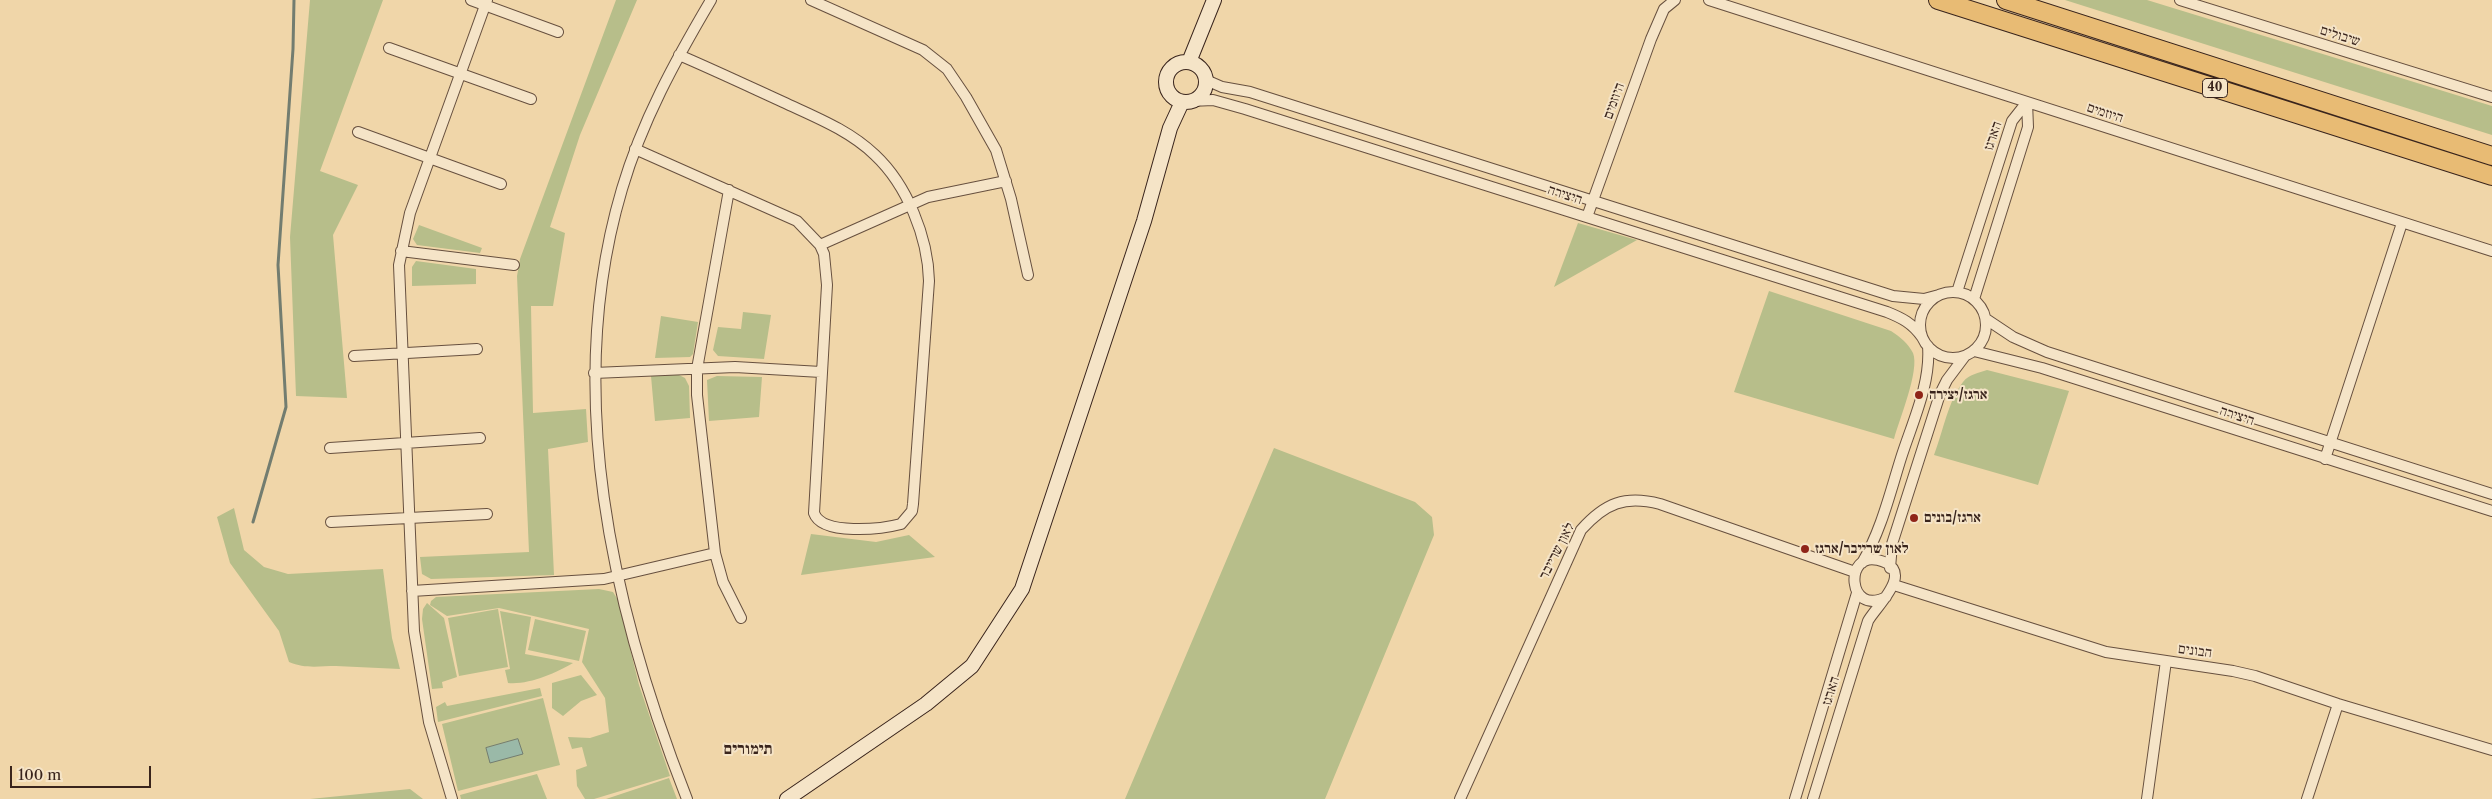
<!DOCTYPE html>
<html>
<head>
<meta charset="utf-8">
<style>
	body { margin:0 }
	#map { position:relative; width:2492px; height:799px; overflow:hidden; background:#f0d6a9; font-family:"Libre Caslon Text",serif }
	canvas { display:block }
	.scale { position:absolute; left:10px; top:766px; width:141px; height:22px; box-sizing:border-box; border:2px solid #39241c; border-top:0; padding-left:6px; font-size:15px; line-height:18px; white-space:nowrap; color:#39241c; -webkit-text-stroke:4px #f5e4c7; paint-order:stroke }
</style>
</head>
<body>
<div id="map">
<canvas width="2492" height="799"></canvas>
<div class="scale">100 m</div>
</div>
<script>
const ctx = document.querySelector('canvas').getContext('2d');
ctx.lineJoin = 'round';
function paint(path, color) { ctx.fillStyle = color; ctx.fill(path, 'evenodd'); }
function stroke(path, color, width, dash) { ctx.strokeStyle = color; ctx.lineWidth = width; ctx.lineCap = dash ? 'butt' : 'round'; ctx.setLineDash(dash || []); ctx.stroke(path); }
function write(font, color, halo, rows, align = 'center') {
  ctx.font = font + ' "Libre Caslon Text","Frank Ruhl Libre",serif'; ctx.lineWidth = 4; ctx.setLineDash([]); ctx.textBaseline = 'middle'; ctx.strokeStyle = halo; ctx.fillStyle = color; for (const [text, x, y, turn = 0] of rows) {
    ctx.save(); ctx.translate(x, y); ctx.rotate((+turn || 0) * Math.PI / 180); ctx.textAlign = isNaN(turn) ? turn : align; if (halo) ctx.strokeText(text, 0, 0); ctx.fillText(text, 0, 0); ctx.restore();
  }
}
paint(new Path2D(`
	M310,0H383L320,171L358,185L333,235L347,398L296,396L290,237Z
	M616,0H637L580,135L550,227L565,233L553,306H531L533,413L586,409L588,442L548,449L554,575L431,579L422,574L420,557L529,552L517,276L520,259Z
	M2065,0H2147L2492,106V135Z
	M1578,223L1637,240L1554,287Z
	M419,225L482,248L480,253L417,245L413,239Z
	M416,261L476,269V284L412,286V267Z
	M1769,291L1891,331C1900,337 1908,343 1913,353C1920,370 1899,420 1894,439L1734,392Z
	M743,312L771,315L764,359L718,356L713,350L718,327L741,329Z
	M661,316L698,322L693,354L690,357L655,358Z
	M1987,370L2069,391L2038,485L1934,455C1943,432 1948,401 1963,382C1969,374 1979,373 1987,370Z
	M677,374L685,378L689,386L690,418L655,421L651,376Z
	M717,376L762,377L759,417L709,421L707,380Z
	M1274,448L1415,502L1432,517L1434,535L1325,799H1125Z
	M234,508L244,550L264,567L288,574L383,569L392,638L400,669C379,668 357,667 336,666C319,666 305,669 289,662L279,631L230,563L217,517Z
	M811,534L876,542L909,535L935,557L801,575Z
	M599,589L613,592L618,600L639,685L670,776L594,799H585L577,786L576,770L587,766L582,747L572,749L568,737L590,738L609,732L605,698L582,662L589,629L499,608L447,616L430,605L431,601L436,597Z
	M427,603L444,618L457,677L442,682L443,688L432,689L422,619L423,609Z
	M498,609L508,667L459,676L448,618Z
	M500,611L531,617L525,654L573,663C556,673 529,685 508,683L505,670L510,669Z
	M535,619L586,631L579,661L528,650Z
	M581,675L597,695L581,701L563,716L552,708V683Z
	M540,688L542,696L438,722L436,707L445,702L447,706Z
	M543,698L560,765L458,791L442,724Z
	M537,774L547,799H461L460,795Z
	M669,778L677,799H606Z
	M410,789L423,799H310Z`), '#b7be8a');
const water = new Path2D(`
	M518,739L523,754L490,763L486,748Z`);
paint(water, '#9ab9a8');
stroke(water, '#737d70', 1);
stroke(new Path2D(`
	M253,522L286,407L278,265L293,49L294,0`), '#737d70', 3);
const street = new Path2D(`
	M471,0L558,32
	M811,0L923,50L947,69L966,97L996,150L1011,199L1028,275
	M1709,0L2492,251
	M2180,0L2492,97
	M389,48L531,99
	M1206,80L1222,87L1250,92L1893,296L1924,299L1939,295
	M1191,101L1213,100L1245,109L1887,312C1902,318 1912,323 1922,337
	M358,132L501,184
	M635,149L797,221L820,245L824,254L827,285L814,513C822,536 882,529 901,524L912,511L913,504L929,281C928,237 907,185 875,155C849,130 815,117 783,102C748,86 714,70 679,55
	M729,190L697,369V395L715,553L723,582L741,618
	M1587,217L1651,39L1664,9L1675,0
	M820,245L928,197L1006,181
	M401,251L514,265
	M1920 325a33 33 0 1 1 66 0a33 33 0 1 1-66 0Z
	M1957,292L2012,121L2027,102
	M1974,299L2028,127L2027,102
	M1986,319L2013,337L2047,352L2492,494
	M1974,351L2042,368L2492,511
	M354,356L477,349
	M594,373L735,367L821,372
	M330,448L480,438
	M2325,459L2402,223
	M331,522L487,514
	M1862,563C1881,531 1890,493 1901,458C1912,423 1931,384 1928,346
	M1890,568L1892,544L1940,394L1947,380L1965,356
	M1894,585L2106,652L2233,671L2255,676L2338,704L2492,750
	M412,591L604,579L715,553
	M452,799L429,722L414,631L399,265L410,213L487,0
	M687,799C612,608 562,391 622,189C642,121 675,61 711,0
	M1460,799L1581,530C1605,503 1625,495 1660,504L1855,572
	M1795,799L1857,593
	M1813,799L1868,621C1876,606 1918,570 1878,560C1844,551 1847,617 1886,597
	M2147,799L2166,661
	M2307,799L2338,704`);
const secondary = new Path2D(`
	M1166 82a20 20 0 1 1 40 0a20 20 0 1 1-40 0Z
	M1189,62L1214,0
	M787,799L926,704L972,666L1022,589L1144,221L1170,128L1182,102`);
const highway = new Path2D(`
	M1938,0L2492,176
	M2006,0L2492,156`);
stroke(street, '#67503f', 12);
stroke(secondary, '#39241c', 16);
stroke(highway, '#39241c', 20);
stroke(street, '#f5e4c7', 10);
stroke(secondary, '#f5e4c7', 14);
stroke(highway, '#e8bb74', 18);
for (const [x, y, r, color] of [
	[1919,395,5,"#8f2418"],
	[1914,518,5,"#8f2418"],
	[1805,549,5,"#8f2418"]
]) { const dot = new Path2D(); dot.arc(x, y, r, 0, 2 * Math.PI); ctx.fillStyle = color; ctx.fill(dot); stroke(dot, '#f5e4c7', 2); }
for (const [x, y, w] of [
	[2215,88,25]
]) { const box = new Path2D(); box.roundRect(x - w / 2, y - 9.5, w, 19, 4); ctx.fillStyle = '#f5e4c7'; ctx.fill(box); stroke(box, '#39241c', 1); }
write('bold 12px', '#39241c', null, [
	["40",2215,88]
]);
write('14px', '#39241c', '#f5e4c7', [
	["שיבולים",2340,36,17],
	["היוזמים",1614,101,-70],
	["היוזמים",2105,113,18],
	["הארגז",1993,136,-71],
	["היצירה",1565,195,18],
	["היצירה",2237,416,18],
	["לאון שרייבר",1557,551,-63],
	["הבונים",2195,651,8],
	["הארגז",1831,691,-72]
]);
write('bold 14px', '#39241c', '#f5e4c7', [
	["ארגז/יצירה",1929,395],
	["ארגז/בונים",1924,518],
	["לאון שרייבר/ארגז",1815,549]
], 'left');
write('bold 16px', '#39241c', '#f5e4c7', [
	["תימורים",748,749]
]);
</script>
</body>
</html>
